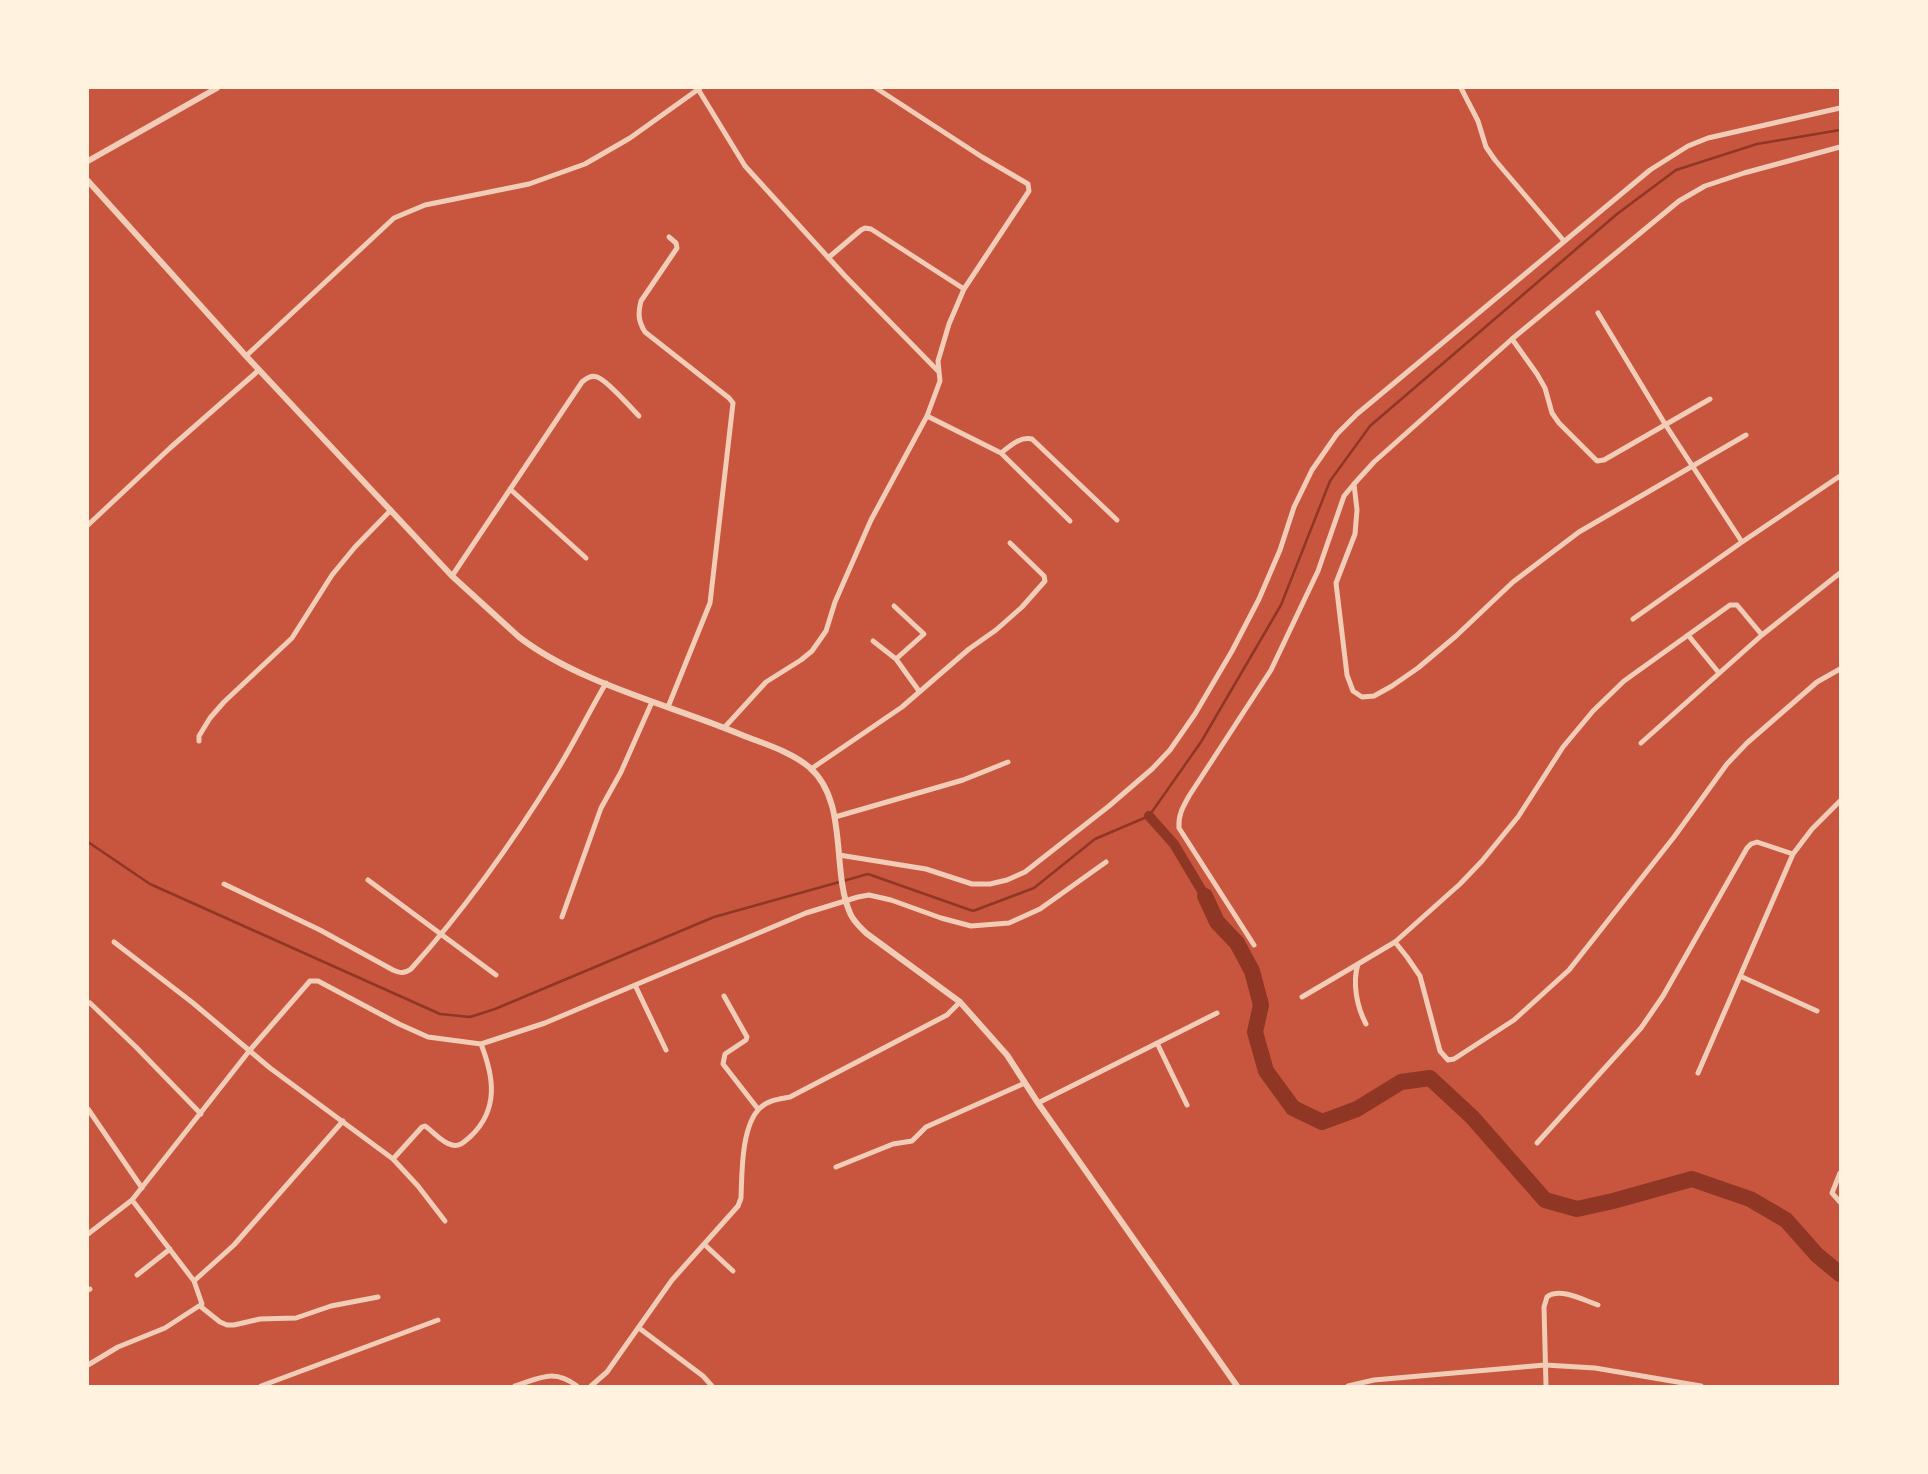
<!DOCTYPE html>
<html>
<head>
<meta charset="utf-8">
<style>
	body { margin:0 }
	#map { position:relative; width:1928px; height:1474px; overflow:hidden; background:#c8553d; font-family:Overpass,sans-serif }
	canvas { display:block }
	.frame { position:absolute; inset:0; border:89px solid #fff3e0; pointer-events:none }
</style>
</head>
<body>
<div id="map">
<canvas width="1928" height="1474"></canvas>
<div class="frame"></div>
</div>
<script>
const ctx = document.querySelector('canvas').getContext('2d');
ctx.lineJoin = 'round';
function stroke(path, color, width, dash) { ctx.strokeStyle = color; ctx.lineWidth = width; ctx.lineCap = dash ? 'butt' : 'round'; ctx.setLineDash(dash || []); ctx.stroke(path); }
stroke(new Path2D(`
	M88,842L150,884L440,1014L470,1017L495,1009L714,917L868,874L973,911L1034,888L1095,839L1149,816L1201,742L1281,605L1330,481L1370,426L1617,214L1676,170L1757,144L1840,130`), '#8f3625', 2.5);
stroke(new Path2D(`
	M1149,816L1174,844L1205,896`), '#8f3625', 10);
stroke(new Path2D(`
	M1205,896L1217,922L1237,943L1252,971L1261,1005L1255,1032L1266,1071L1293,1108L1322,1122L1357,1109L1401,1082L1430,1078L1472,1117L1545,1200L1577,1209L1613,1201L1692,1179L1750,1199L1786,1220L1817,1255L1840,1274`), '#8f3625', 16);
stroke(new Path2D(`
	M1461,88L1478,121L1486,147L1495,160L1564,241
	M698,89L745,166L845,276L938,371
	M828,258L861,230L865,228L871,229L964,289
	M1598,313L1665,424L1742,542
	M1512,339L1537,374L1545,388L1552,413L1559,423L1597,461L1604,460L1710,399
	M246,356L394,218L425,205L529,184L585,164L630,138L700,88
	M927,416L1001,453L1070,521
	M1001,453C1010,446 1020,436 1032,439L1117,520
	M1354,484L1357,510L1355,534L1336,583L1347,675L1353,691L1362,697L1374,696L1392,686L1418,668L1456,636L1513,582L1579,532L1746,435
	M510,489L586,558
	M88,525L170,448L259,370
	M452,576L582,382C587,378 591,375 597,377C606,379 631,408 639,416
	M894,606L924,634L896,659
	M1633,619L1742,542L1840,476
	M1688,635L1719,673
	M873,641L896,659L919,691
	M668,707L710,603L733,403L729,398L645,332C638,321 638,313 641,301L677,248L676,243L669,237
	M724,728L766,682L801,660L812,651L826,631L835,602L871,520L927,416L940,381L938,361L949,324L964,289L1029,191L1028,184L982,157L876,88
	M199,741V736L210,718L224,702L292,638L332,575L355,547L391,510
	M1641,743L1762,635L1840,573
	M811,769L902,707L969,649L996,630L1022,607L1045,581L1044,576L1010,543
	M835,817L963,780L1008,762
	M839,855L926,869L972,884H990L1007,880L1025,872L1109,806L1152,769L1170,750L1195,714L1232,651L1259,599L1280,550L1294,507L1312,470L1337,434L1357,414L1650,170L1688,146L1708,138L1840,108
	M368,880L496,975
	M224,884L320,930L393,970C400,973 404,974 411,969C465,909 514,840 556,772C574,743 589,712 606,683
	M562,917L601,808L621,772L652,702
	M114,942L193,1003L270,1068L393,1159L418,1186L445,1221
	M1395,942L1407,957L1420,976L1440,1051L1448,1060L1454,1059L1514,1020L1569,970L1674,837L1727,764L1747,743L1817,682L1840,669
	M1254,945L1179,828C1178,815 1183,807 1189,796L1271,670L1318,571L1344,496L1354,484L1374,462L1512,339L1679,201L1705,186L1744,173L1840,147
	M1740,976L1817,1011
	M635,985L666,1050
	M724,996L747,1037L746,1040L725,1054L723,1064L758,1109
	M1302,997L1358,964
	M90,1003L136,1047L201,1114
	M1366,1024C1357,1007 1352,983 1358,964L1395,942L1460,884L1482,861L1518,817L1563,747L1593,711L1624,681L1730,605H1737L1762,635
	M1157,1043L1187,1105
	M1698,1073L1793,854L1812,829L1840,801
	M1038,1103L1217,1013
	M88,1109L142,1188
	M1537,1143L1641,1028L1663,996L1747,848L1751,844L1757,842L1793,854
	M393,1159L422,1127L425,1126C434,1132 442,1143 452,1145C460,1147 465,1141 471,1136C499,1109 494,1077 481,1044
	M836,1167L893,1144L912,1141L926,1127L1025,1083
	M1840,1173L1832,1193L1840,1202
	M88,1234L132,1200L250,1050L310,981H318L399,1024L428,1037L481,1044L545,1023L806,913L858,897L869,895L891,900L941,918L971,926L1009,923L1040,909L1106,862
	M705,1245L733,1271
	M137,1275L170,1249
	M194,1281L234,1245L343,1121
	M88,1290L90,1289
	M200,1306L220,1322L227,1325H234L260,1319L296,1318L331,1306L378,1297
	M639,1328L703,1376L712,1386
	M88,1365L118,1347L165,1328L202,1304L194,1281L132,1200
	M261,1386L438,1320
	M515,1386C540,1378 554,1368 577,1386
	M591,1386L607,1372L672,1280L738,1206L741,1198C742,1174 741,1126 760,1108C768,1100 779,1099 790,1097L947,1015L960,1002
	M1348,1386L1374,1380L1545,1365L1595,1368L1701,1386
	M1546,1386L1544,1307L1547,1297C1560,1287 1583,1300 1598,1305`), '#f1ccb7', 5);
stroke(new Path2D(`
	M88,161L217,88
	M88,181L246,356L452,576L519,637C580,684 671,705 742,735C764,744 790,751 809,767C849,801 831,870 850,913C853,921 860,927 866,933L960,1002L1007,1055L1038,1103L1237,1386`), '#f1ccb7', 6);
</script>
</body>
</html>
